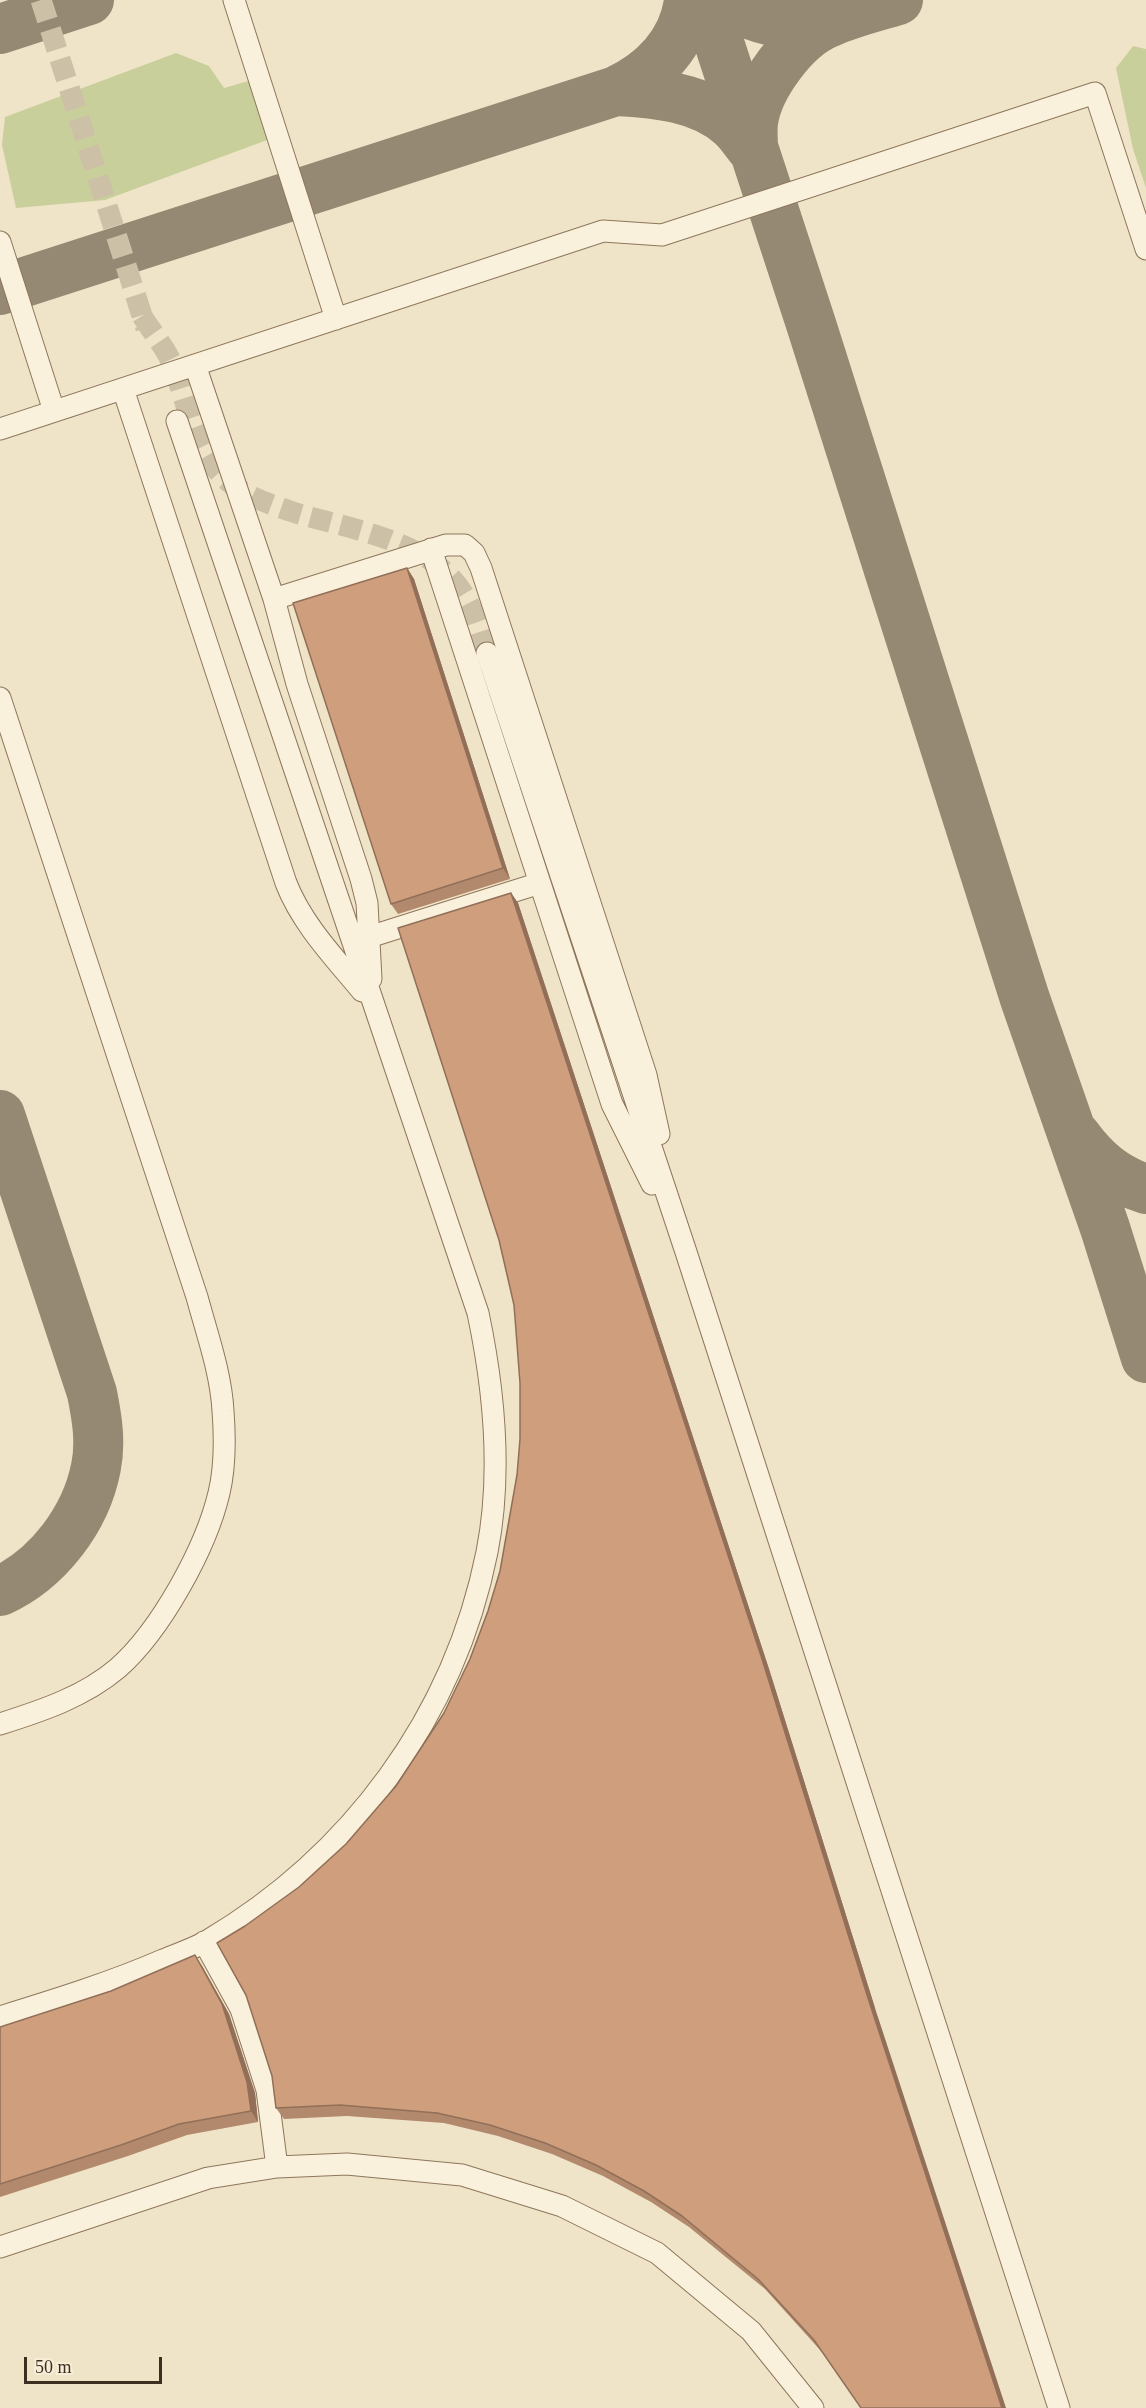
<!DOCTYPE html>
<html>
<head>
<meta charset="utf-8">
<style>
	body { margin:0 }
	#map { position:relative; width:1146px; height:2408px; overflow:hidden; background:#f0e4c8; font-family:"Times New Roman",serif }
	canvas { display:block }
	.scale { position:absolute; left:24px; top:2357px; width:138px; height:27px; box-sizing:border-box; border:3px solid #3d2e20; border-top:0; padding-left:8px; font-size:18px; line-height:21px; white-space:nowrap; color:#3d2e20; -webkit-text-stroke:4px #f7eed8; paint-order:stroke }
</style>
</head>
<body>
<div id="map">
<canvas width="1146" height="2408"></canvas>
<div class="scale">50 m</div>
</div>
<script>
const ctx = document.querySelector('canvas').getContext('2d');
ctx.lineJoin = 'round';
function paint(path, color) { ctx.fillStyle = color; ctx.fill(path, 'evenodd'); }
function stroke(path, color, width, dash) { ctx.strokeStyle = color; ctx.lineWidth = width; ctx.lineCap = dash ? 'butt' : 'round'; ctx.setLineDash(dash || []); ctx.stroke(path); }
paint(new Path2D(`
	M1133,46L1146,49V188L1133,149L1116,68Z
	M176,53L209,66L224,88L259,78L278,136L105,200L16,208L2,145L5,117Z`), '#c9cf9b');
stroke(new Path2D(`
	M705,0L811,324L1025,999L1105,1228L1146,1358
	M726,0C755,23 791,26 826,23
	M0,29L89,0
	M616,91C656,93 701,97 732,125C740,132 746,142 753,150C753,141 752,131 753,122C758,87 794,37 828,23C850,13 875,7 898,0
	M0,290L616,91C653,74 684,43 689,0
	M0,1115L92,1393C97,1418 101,1442 96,1467C86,1519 48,1569 0,1591
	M1076,1136C1095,1162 1115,1179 1146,1189`), '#968974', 50);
stroke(new Path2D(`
	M41,0L146,328
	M142,316C152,332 166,348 173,366C187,403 194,448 223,477C241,495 272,505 296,513C353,530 435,541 466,598C476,615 481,635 487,653`), '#ccc0a6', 21, [21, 10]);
const minor = new Path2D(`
	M234,0L336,319
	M0,242L54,411
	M195,365L274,599L297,684L361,879L367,903L371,979
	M123,389L286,883C302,924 334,957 362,991
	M0,429L603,231L662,235L1095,93L1146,249
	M431,549L612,1104L652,1184
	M274,599L446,545H465L474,553L481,568L646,1075L659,1134
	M487,653L686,1252L1059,2408
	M0,698L197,1297C207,1334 221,1373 223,1411C225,1437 225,1468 219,1493C206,1548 161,1630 118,1668C84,1697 41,1711 0,1724
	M369,937L540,883
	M204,1942L241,2009L267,2090L277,2167
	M0,2017C55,2000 110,1983 163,1960C177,1954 193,1949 207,1941C351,1856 454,1717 487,1552C502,1476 494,1389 478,1313L177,421
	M0,2247L208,2178L277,2167L347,2164L462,2175L562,2206L657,2253L751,2331L813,2408`);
stroke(minor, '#8d765c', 23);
stroke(minor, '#faf1dc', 21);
paint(new Path2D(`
	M407,568L414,579L510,879L398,914L391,904Z
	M511,893L518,903L769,1669L875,2008L821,2351L765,2289L689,2227L651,2202L603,2176L552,2154L498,2136L444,2123L347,2116L284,2119L276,2108L272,2076L245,1926L299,1887L346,1844L396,1786L444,1713L470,1659L488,1611L500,1571L517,1475L520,1439V1383Z
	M202,1966L229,2014L255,2093L258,2122L187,2135L128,2156L0,2197V2027Z`), '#b2896c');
paint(new Path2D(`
	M407,568L414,579L510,879L503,868Z
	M511,893L518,903L769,1669L875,2008L1006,2408H1002L868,1998Z
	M195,1955L202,1966L229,2014L255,2093L258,2122L251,2111Z`), '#916f58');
const building = new Path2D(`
	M407,568L503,868L391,904L293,603Z
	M511,893L762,1659L868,1998L1002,2408H861L814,2340L758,2279L682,2216L644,2191L596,2165L545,2143L490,2125L437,2113L340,2105L276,2108L272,2076L246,1995L217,1943L245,1926L299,1887L346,1844L396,1786L444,1713L470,1659L488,1611L500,1571L517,1475L520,1439V1383L514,1305L499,1240L398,928Z
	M195,1955L222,2004L247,2082L251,2111L179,2124L121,2145L0,2184V2027L111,1991Z`);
paint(building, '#cf9f7d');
stroke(building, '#916f58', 1.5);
</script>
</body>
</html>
